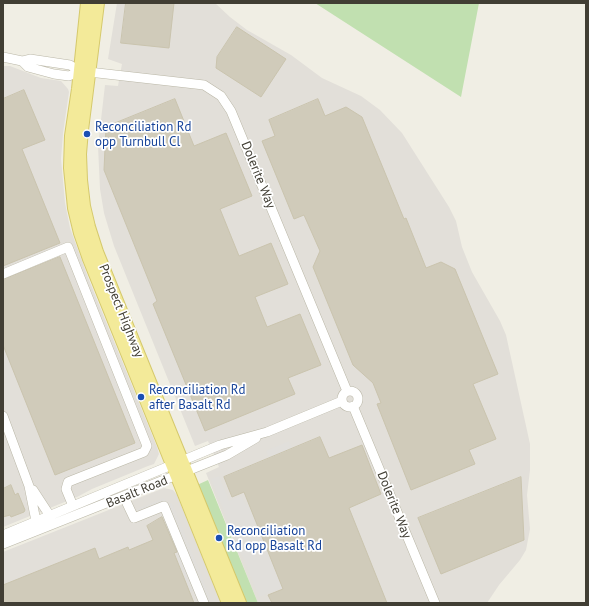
<!DOCTYPE html>
<html>
<head>
<meta charset="utf-8">
<style>
	body { margin:0 }
	#map { position:relative; width:589px; height:606px; overflow:hidden; background:#f0eee4; font-family:"PT Sans",sans-serif }
	canvas { display:block }
	.frame { position:absolute; inset:0; border:4px solid #413e34; pointer-events:none }
</style>
</head>
<body>
<div id="map">
<canvas width="589" height="606"></canvas>
<div class="frame"></div>
</div>
<script>
const ctx = document.querySelector('canvas').getContext('2d');
ctx.lineJoin = 'round';
function paint(path, color) { ctx.fillStyle = color; ctx.fill(path, 'evenodd'); }
function stroke(path, color, width, dash) { ctx.strokeStyle = color; ctx.lineWidth = width; ctx.lineCap = dash ? 'butt' : 'round'; ctx.setLineDash(dash || []); ctx.stroke(path); }
function write(font, color, halo, rows, align = 'center') {
  ctx.font = font + ' "PT Sans",sans-serif'; ctx.lineWidth = 3.5; ctx.setLineDash([]); ctx.textBaseline = 'middle'; ctx.strokeStyle = halo; ctx.fillStyle = color; for (const [text, x, y, turn = 0] of rows) {
    ctx.save(); ctx.translate(x, y); ctx.rotate((+turn || 0) * Math.PI / 180); ctx.textAlign = isNaN(turn) ? turn : align; if (halo) ctx.strokeText(text, 0, 0); ctx.fillText(text, 0, 0); ctx.restore();
  }
}
paint(new Path2D(`
	M117,3H215L230,17L247,30L291,55L322,78L361,96L380,110L402,133L449,207L456,221L462,247L472,272L500,321L506,335L530,444V470L527,495L530,529L526,550L520,560L499,585L487,603H258L206,473L219,467L208,441L195,446L114,246L104,213L100,189L98,146L105,85L118,86L122,64L108,59Z
	M3,66H10L41,78L61,81L68,89L69,92L63,133L61,159L65,203L70,228L89,280L157,447L159,454L154,464L148,466L92,489L77,497L3,527Z
	M164,488L173,490L177,495L221,603H3V552Z`), '#e2dfd9');
paint(new Path2D(`
	M315,3H479L461,97Z
	M208,480L258,603H244L197,485Z`), '#c1e0b0');
paint(new Path2D(`
	M289,441L292,449L269,458L266,451Z
	M219,476L229,501L241,496L246,505L248,504L282,588L259,597L211,479Z
	M164,498L167,505L172,503L211,599L202,603L195,590L190,592L176,556L181,554L163,511L142,520L137,509Z`), '#e1dfdb');
const building = new Path2D(`
	M126,3H174L169,48L121,43Z
	M237,27L286,59L261,97L216,68L217,57Z
	M24,90L45,140L22,149L60,243L3,266V99Z
	M175,99L194,146L226,133L252,196L220,209L239,256L271,243L288,284L255,297L267,327L300,314L321,365L288,378L295,394L205,431L153,304L157,301L104,170L106,127Z
	M318,99L325,116L346,107L362,117L404,219L406,218L426,268L441,262L455,269L498,374L473,384L496,439L469,450L475,464L411,490L377,404L381,403L373,383L353,365L313,267L320,251L304,215L294,219L262,141L275,136L269,120Z
	M60,257L135,443L55,475L3,345V280Z
	M320,437L329,458L362,445L381,494L349,508L387,603H272L268,595L283,589L244,492L232,497L224,477Z
	M521,477L524,540L441,574L418,518Z
	M11,485L15,495L18,493L25,510L24,512L11,517L10,515L3,517V489Z
	M162,517L177,552L174,553L194,603H3V585L95,548L99,559L128,547L129,550L153,540L147,526Z`);
paint(building, '#d0cbba');
stroke(building, '#cac4ae', 1);
const minor = new Path2D(`
	M3,57L22,61L30,59L70,65L80,71L204,85L221,96L231,111L347,391
	M22,61L28,67L54,74L69,76L80,71
	M3,274L68,247L147,446L144,452L68,482L66,489L73,506
	M342 399a8 8 0 1 1 16 0a8 8 0 1 1-16 0Z
	M353,406L435,603
	M3,416L29,486L36,521
	M33,490L50,516
	M124,497L134,518L164,506L204,603
	M3,535L220,445L267,432L342,401
	M3,544L227,455L256,438`);
const major = new Path2D(`
	M87,3L78,89L71,136L70,168L74,208L80,233L89,259L228,603
	M98,3L82,130L80,154L81,180L84,206L89,227L97,252L240,603`);
stroke(minor, '#bab7a7', 10);
stroke(major, '#d5c96c', 14);
stroke(minor, '#fff', 9);
stroke(major, '#f3ea99', 12);
for (const [x, y, r, color] of [
	[87,134,4,"#1a4fb4"],
	[141,397,4,"#1a4fb4"],
	[219,538,4,"#1a4fb4"]
]) { const dot = new Path2D(); dot.arc(x, y, r, 0, 2 * Math.PI); ctx.fillStyle = color; ctx.fill(dot); stroke(dot, '#fff', 1.5); }
write('13px', '#164399', '#fff', [
	["Reconciliation Rd",95,127],
	["opp Turnbull Cl",95,142],
	["Reconciliation Rd",149,390],
	["after Basalt Rd",149,405],
	["Reconciliation",227,531],
	["Rd opp Basalt Rd",227,546]
], 'left');
write('13px', '#413e34', '#fff', [
	["Dolerite Way",258,175,68],
	["Prospect Highway",121,311,68],
	["Basalt Road",137,492,-22],
	["Dolerite Way",394,505,68]
]);
</script>
</body>
</html>
